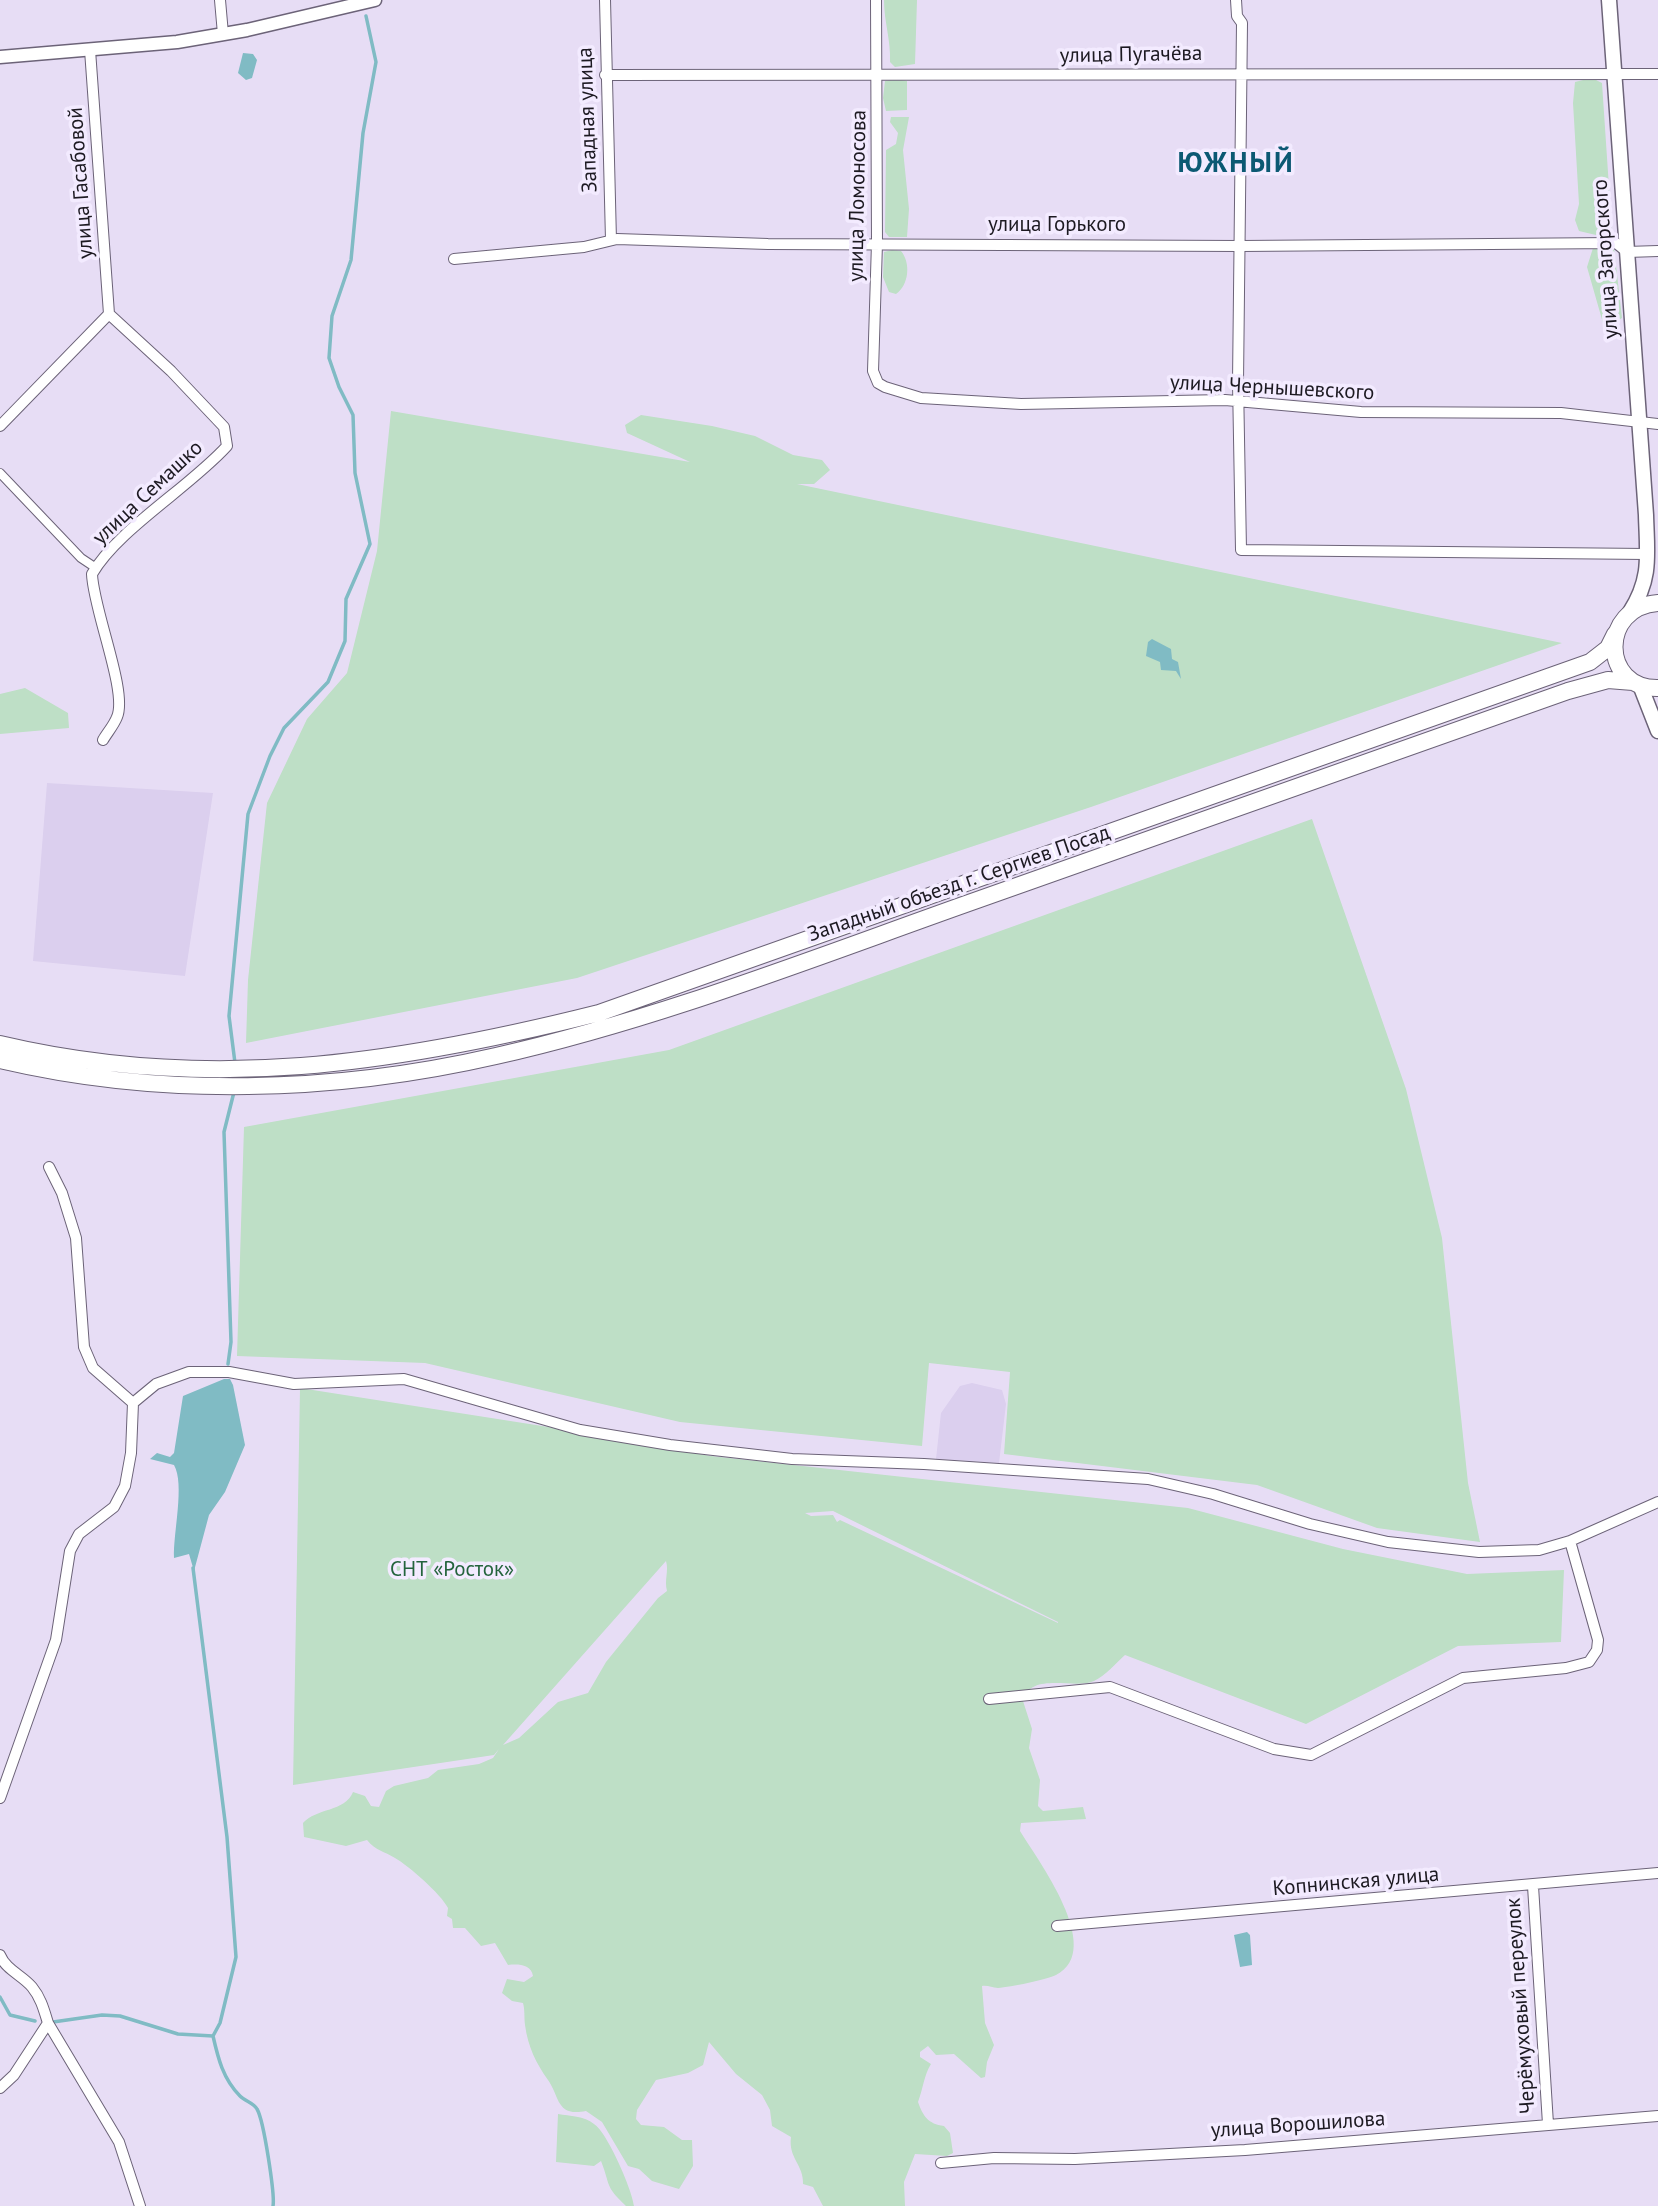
<!DOCTYPE html>
<html>
<head>
<meta charset="utf-8">
<style>
	body { margin:0 }
	canvas { display:block; background:#e7ddf5 }
</style>
</head>
<body>
<canvas width="1658" height="2206"></canvas>
<script>
const ctx = document.querySelector('canvas').getContext('2d');
ctx.lineJoin = 'round';
function paint(path, color) { ctx.fillStyle = color; ctx.fill(path, 'evenodd'); }
function stroke(path, color, width, dash) { ctx.strokeStyle = color; ctx.lineWidth = width; ctx.lineCap = dash ? 'butt' : 'round'; ctx.setLineDash(dash || []); ctx.stroke(path); }
function write(font, color, halo, rows, align = 'center') {
  ctx.font = font + ' "PT Sans",sans-serif'; ctx.lineWidth = 7; ctx.setLineDash([]); ctx.textBaseline = 'middle'; ctx.strokeStyle = halo; ctx.fillStyle = color; for (const [text, x, y, turn = 0] of rows) {
    ctx.save(); ctx.translate(x, y); ctx.rotate((+turn || 0) * Math.PI / 180); ctx.textAlign = isNaN(turn) ? turn : align; if (halo) ctx.strokeText(text, 0, 0); ctx.fillText(text, 0, 0); ctx.restore();
  }
}
paint(new Path2D(`
	M47,783L213,793L185,976L33,961Z
	M972,1383L1002,1390L1006,1404L999,1463L936,1459L941,1413L960,1386Z`), '#dbcfee');
paint(new Path2D(`
	M884,0H917L915,64L895,67L890,62C891,40 884,22 884,0Z
	M896,79L907,81V110L886,111L883,98L885,81Z
	M1583,80H1596L1602,83L1612,232L1596,235L1579,231L1575,220L1579,204L1573,103L1575,82Z
	M891,117H909L903,150L909,209L907,237H889L885,232L886,150L896,144L898,133L890,122Z
	M1593,248H1614L1622,318L1612,324L1603,323L1587,267Z
	M892,250L901,251C911,263 909,285 896,294L889,292L883,277L884,252Z
	M391,411L690,462L627,433L625,425L641,415L712,426L755,436L793,455L822,460L830,470L814,484H797L1562,643L1091,807L577,978L246,1043L248,980L267,803L307,719L347,673L377,551Z
	M25,688L68,713L69,728L0,734V694Z
	M1312,819L1406,1089L1442,1238L1468,1483L1480,1542L1377,1528L1257,1485L1004,1454L1010,1372L929,1363L922,1446L680,1422L425,1363L237,1356L244,1127L669,1050Z
	M300,1388L574,1431L711,1456L1188,1508L1343,1549L1467,1574L1564,1570L1561,1642L1458,1646L1306,1724L1125,1655C1116,1663 1105,1676 1094,1681C1075,1690 1030,1671 1023,1701L1032,1729L1029,1748L1040,1780L1038,1806L1043,1811L1083,1807L1086,1819L1021,1823L1020,1831C1037,1859 1106,1950 1056,1975C1045,1980 1011,1987 998,1988C992,1988 988,1985 982,1986L985,2023L994,2045L987,2062L985,2077L981,2078L954,2054L936,2055L928,2046L920,2052V2057L931,2064C924,2075 923,2089 918,2102C923,2116 928,2124 944,2126L950,2133L953,2153L947,2156L915,2154L904,2182L905,2206H823L813,2187L803,2184C804,2165 788,2158 791,2137L772,2126L770,2110L762,2095L736,2074L709,2042L703,2065L688,2073L656,2080L637,2110L636,2119L641,2125L664,2127L682,2140H692L693,2166L679,2189L652,2181L639,2169L628,2166L602,2122L586,2111C556,2117 560,2097 548,2080C536,2063 528,2047 525,2025C524,2017 525,2010 523,2003L512,2001L502,1993L507,1979L524,1982L533,1976C531,1964 518,1964 508,1965L495,1943L481,1946L465,1928H453L452,1919L447,1916L448,1908C441,1894 409,1866 395,1858C384,1851 376,1851 367,1840L346,1846L304,1837L303,1823C316,1808 345,1812 353,1792L365,1796L371,1806L379,1807L386,1791L394,1786L428,1778L438,1770L479,1764L493,1758L499,1749L494,1755L293,1785ZM833,1511L1058,1622V1623L840,1520L837,1522L833,1515L811,1516L805,1513ZM666,1561C669,1571 664,1580 667,1591L658,1598L606,1662L588,1693L558,1702L519,1738L503,1745Z
	M558,2114C570,2116 584,2116 594,2124C607,2132 632,2189 634,2206H626C604,2185 611,2186 601,2161L594,2166L556,2162Z`), '#bedfc6');
paint(new Path2D(`
	M243,53L253,54L257,60L252,78L246,80L238,73Z
	M1152,639L1171,649L1172,659L1178,662L1181,679L1176,671L1161,670L1160,662L1146,656L1148,642Z
	M224,1379H230L233,1385L245,1445L225,1492L209,1515L194,1571L189,1554L174,1558C173,1533 185,1484 174,1465L150,1459L157,1453L170,1457L174,1453L183,1396Z
	M1247,1932L1250,1935L1252,1965L1240,1967L1234,1935Z`), '#80bbc4');
stroke(new Path2D(`
	M235,1063L229,1016L248,814L270,756L284,728L328,682L345,641L346,599L370,544L355,473L353,415L339,387L329,358L332,316L351,260L363,133L376,62L366,16
	M228,1364L231,1342L224,1132L234,1092
	M193,1568L227,1837L236,1957L220,2023L213,2036C218,2058 223,2079 240,2096C245,2101 254,2103 257,2109C264,2121 275,2195 273,2206
	M0,1997L10,2015L35,2021
	M53,2022L102,2015L120,2016L178,2034L213,2036`), '#80bbc4', 3.5);
const pedestrian = new Path2D(`
	M0,473L81,558L96,568`);
const minor = new Path2D(`
	M220,0L223,34
	M605,0L611,240
	M876,0L877,243L873,371L878,383L885,387L921,398L1021,404L1225,400L1361,412L1561,413L1658,424
	M1236,0L1237,16L1242,23L1238,382L1241,550L1647,554
	M90,50L109,314
	M605,75L1658,74
	M454,259L584,247L617,239L768,244L1241,246L1616,243L1627,252L1658,251
	M0,426L109,314
	M103,740C107,733 114,725 117,717C128,692 93,609 92,574C117,530 190,487 227,446L224,427L171,371L109,314
	M49,1167L62,1193L76,1238L84,1347L93,1368L133,1403
	M989,1699L1110,1687L1274,1749L1311,1755L1463,1678L1566,1668L1589,1662L1597,1650L1598,1640L1570,1541
	M0,1798L56,1640L70,1551L79,1534L114,1507L125,1486L131,1453L133,1403L156,1384L189,1372H229L294,1384L404,1379L580,1430L670,1445L792,1459L924,1464L1148,1479L1213,1494L1310,1524L1388,1542L1479,1552L1539,1550L1570,1541L1658,1502
	M1533,1886L1548,2124
	M1057,1926L1658,1873
	M0,1955C6,1970 22,1975 32,1987C41,1998 44,2010 48,2023L119,2142L140,2206
	M0,2088L14,2075L48,2023
	M941,2163L994,2158L1075,2159L1245,2150L1658,2116`);
const tertiary = new Path2D(`
	M0,57L177,42L247,30L375,0`);
const secondary = new Path2D(`
	M1609,0L1646,515C1647,554 1652,578 1630,612
	M1640,685L1658,731`);
const primary = new Path2D(`
	M1658,603C1599,607 1601,689 1658,688
	M0,1044C207,1093 396,1064 599,1013L1590,662L1608,648L1615,634
	M0,1060C161,1098 335,1093 496,1056C661,1019 821,955 980,899C1176,829 1372,760 1568,691L1608,680L1633,682`);
stroke(pedestrian, '#6c6378', 10);
stroke(minor, '#6c6378', 12);
stroke(tertiary, '#6c6378', 15);
stroke(secondary, '#6c6378', 17);
stroke(primary, '#6c6378', 18);
stroke(pedestrian, '#fff', 8);
stroke(minor, '#fff', 10);
stroke(tertiary, '#fff', 12);
stroke(secondary, '#fff', 14);
stroke(primary, '#fff', 16);
write('21px', '#1d1a22', '#f3ebff', [
	["улица Пугачёва",1131,55,-1],
	["Западная улица",588,120,-92],
	["улица Гасабовой",81,183,-94],
	["улица Ломоносова",858,196,-89],
	["улица Горького",1057,225],
	["улица Загорского",1606,259,-94],
	["улица Чернышевского",1272,388,3],
	["улица Семашко",148,493,-43],
	["Западный объезд г. Сергиев Посад",959,884,-19],
	["Копнинская улица",1356,1882,-5],
	["Черёмуховый переулок",1521,2006,-94],
	["улица Ворошилова",1298,2125,-4]
]);
write('21px', '#24643d', '#f3ebff', [
	["СНТ «Росток»",452,1570]
]);
ctx.letterSpacing = '2px';
write('bold 28px', '#0c5973', '#f3ebff', [
	["ЮЖНЫЙ",1236,164]
]);
ctx.letterSpacing = '0px';
</script>
</body>
</html>
